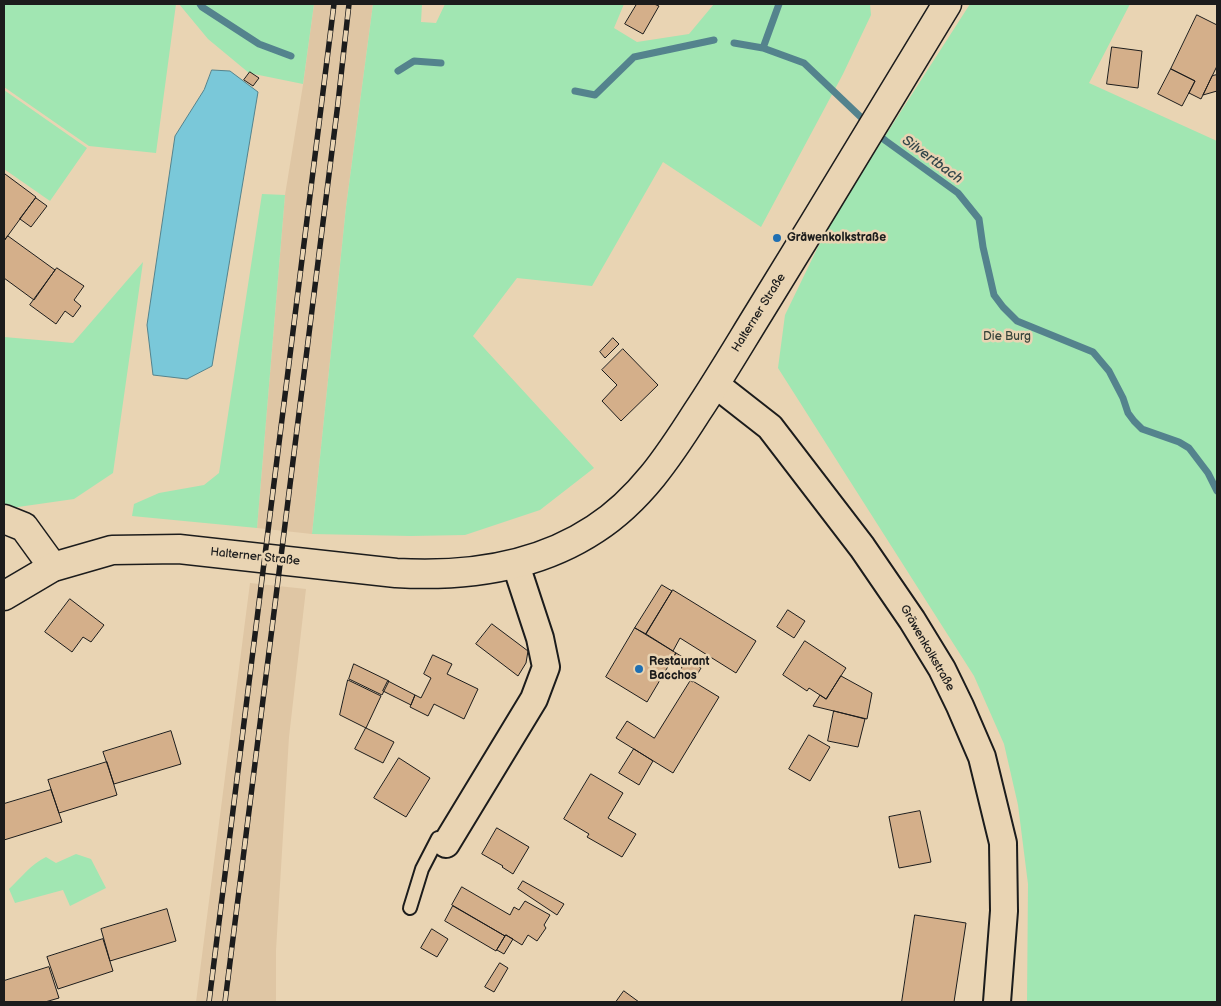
<!DOCTYPE html>
<html>
<head>
<meta charset="utf-8">
<style>
	body { margin:0 }
	#map { position:relative; width:1221px; height:1006px; overflow:hidden; background:#e9d4b3; font-family:"Balsamiq Sans",sans-serif }
	canvas { display:block }
	.frame { position:absolute; inset:0; border:5px solid #1c1c1c; pointer-events:none }
</style>
</head>
<body>
<div id="map">
<canvas width="1221" height="1006"></canvas>
<div class="frame"></div>
</div>
<script>
const ctx = document.querySelector('canvas').getContext('2d');
ctx.lineJoin = 'round';
function paint(path, color) { ctx.fillStyle = color; ctx.fill(path, 'evenodd'); }
function stroke(path, color, width, dash) { ctx.strokeStyle = color; ctx.lineWidth = width; ctx.lineCap = dash ? 'butt' : 'round'; ctx.setLineDash(dash || []); ctx.stroke(path); }
function write(font, color, halo, rows, align = 'center') {
  ctx.font = font + ' "Balsamiq Sans",sans-serif'; ctx.lineWidth = 5; ctx.setLineDash([]); ctx.textBaseline = 'middle'; ctx.strokeStyle = halo; ctx.fillStyle = color; for (const [text, x, y, turn = 0] of rows) {
    ctx.save(); ctx.translate(x, y); ctx.rotate((+turn || 0) * Math.PI / 180); ctx.textAlign = isNaN(turn) ? turn : align; if (halo) ctx.strokeText(text, 0, 0); ctx.fillText(text, 0, 0); ctx.restore();
  }
}
paint(new Path2D(`
	M314,4H373L346,207L312,534L257,528L285,195L303,85Z
	M250,583L306,589L289,737L276,950V1002H196Z`), '#dfc6a4');
paint(new Path2D(`
	M4,4H176L156,153L89,146L4,87Z
	M179,4H314L303,84L249,73L208,39Z
	M373,4H422L421,22L436,23L445,4H624L614,28L637,42L689,34L714,4H870L871,15L843,74L761,227L663,162L592,286L517,278L473,336L594,468L540,510L465,535L411,536L312,534L346,207Z
	M970,4H1130L1089,83L1217,141V1002H1027L1028,884L1018,805L1004,744L974,676L778,368L785,315L831,220Z
	M4,90L87,148L50,201L4,169Z
	M262,194L285,195L257,528L132,516L134,504L159,493L204,485L219,473Z
	M143,262L113,473L74,499L4,509V337L73,343Z
	M76,854L91,859L106,888L70,906L63,890L15,903L9,889C21,878 31,864 46,857L56,863Z`), '#a1e6b2');
const water = new Path2D(`
	M212,70L230,71L258,92L212,366L187,379L153,375L147,325L175,136L204,90Z`);
paint(water, '#7ac8d9');
stroke(water, '#54838d', 1);
stroke(new Path2D(`
	M200,4L202,7L259,44L291,56
	M734,43L763,48L804,63L867,123
	M763,48L779,4
	M398,71L414,61L441,63
	M575,91L595,95L634,57L714,40
	M876,133L886,141L958,193L979,219L983,247L994,295L1003,307L1017,321L1093,352L1109,371L1123,398L1128,413L1134,421L1142,429L1179,442L1189,448L1208,473L1217,491`), '#54838d', 7);
const building = new Path2D(`
	M637,4H654L659,6L643,34L625,24Z
	M1197,15L1217,25V66L1201,99L1189,93L1195,81L1171,69Z
	M1112,47L1142,51L1138,88L1107,84Z
	M1171,69L1195,81L1182,106L1158,94Z
	M250,72L259,78L253,86L244,80Z
	M1217,75V91L1203,95L1212,76Z
	M5,174L36,197L4,241V176Z
	M36,198L47,206L31,227L20,219Z
	M8,236L55,270L34,300L4,278V241Z
	M57,268L84,286L74,300L81,306L73,317L65,311L56,324L30,305Z
	M613,338L619,344L605,358L600,352Z
	M623,349L658,385L621,421L602,401L617,385L602,370Z
	M662,585L672,591L646,634L635,628Z
	M673,590L756,641L736,673L680,638L673,651L646,634Z
	M70,599L104,625L91,642L83,637L72,652L45,632Z
	M788,610L805,621L794,638L777,627Z
	M492,624L528,651L526,663L518,676L476,644Z
	M635,628L676,653L647,702L606,677Z
	M805,641L846,668L826,699L809,688L807,691L783,675Z
	M676,653L701,668L693,682L678,674L682,667L672,661Z
	M433,655L452,664L447,674L478,689L464,719L434,704L428,716L410,707L415,695L421,698L431,678L424,674Z
	M354,664L389,681L382,695L349,679Z
	M841,676L872,693L867,719L813,706L820,695L826,699Z
	M348,680L381,696L366,728L340,715Z
	M691,680L719,697L673,773L616,738L627,721L654,738Z
	M388,681L415,695L411,705L383,691Z
	M834,711L865,719L858,747L828,741Z
	M366,728L394,742L383,763L355,749Z
	M171,731L181,764L114,784L103,752Z
	M809,735L830,747L810,781L789,769Z
	M634,749L653,761L639,785L619,773Z
	M399,758L430,778L406,817L374,798Z
	M107,762L117,795L59,813L48,780Z
	M591,774L623,793L608,818L636,834L622,857L587,837L589,834L564,819Z
	M51,790L62,822L4,840V804Z
	M920,811L931,862L899,868L889,817Z
	M497,828L529,847L513,874L502,867L503,866L482,854Z
	M523,881L564,904L557,915L518,889Z
	M462,887L510,915L514,907L519,910L525,901L550,915L544,925L546,928L537,941L528,935L522,945L506,935L505,936L452,905Z
	M453,906L505,936L496,951L445,921Z
	M167,909L176,941L110,961L101,929Z
	M915,915L966,923L954,1002H902Z
	M432,929L448,939L437,957L421,948Z
	M506,935L513,939L504,954L497,950Z
	M103,939L113,971L58,989L47,957Z
	M500,963L508,968L494,992L485,987Z
	M49,967L59,998L45,1002H4V981Z
	M624,991L639,1002H616Z`);
paint(building, '#d4af8a');
stroke(building, '#1c1c1c', 1);
const service = new Path2D(`
	M410,908L422,869L438,838L444,842`);
const minor = new Path2D(`
	M715,384L770,427L862,547L912,620L942,669L960,706L982,757L1003,843L1004,911L997,1002
	M446,844L534,699L546,667L540,638L516,565`);
const tertiary = new Path2D(`
	M4,519L24,527L53,567`);
const secondary = new Path2D(`
	M4,596L53,567L112,550L179,549L396,573C465,577 536,568 595,529C640,500 669,456 697,412C719,379 739,345 760,311C823,209 885,106 947,4`);
stroke(service, '#1c1c1c', 16);
stroke(minor, '#1c1c1c', 30);
stroke(tertiary, '#1c1c1c', 31);
stroke(secondary, '#1c1c1c', 31);
stroke(service, '#e9d4b3', 12);
stroke(minor, '#e9d4b3', 26);
stroke(tertiary, '#e9d4b3', 28);
stroke(secondary, '#e9d4b3', 28);
const rail = new Path2D(`
	M209,1002L334,4
	M225,1002L338,103L349,4`);
stroke(rail, '#1c1c1c', 5.5);
stroke(rail, '#e9d4b3', 4, [11]);
for (const [x, y, r, color] of [
	[777,238,5,"#1f6fb2"],
	[639,669,5,"#1f6fb2"]
]) { const dot = new Path2D(); dot.arc(x, y, r, 0, 2 * Math.PI); ctx.fillStyle = color; ctx.fill(dot); stroke(dot, '#e9d4b3', 2); }
write('bold 12px', '#1c1c1c', '#e9d4b3', [
	["Gräwenkolkstraße",787,238],
	["Restaurant",649,662],
	["Bacchos",649,676]
], 'left');
write('12px', '#1c1c1c', '#e9d4b3', [
	["Halterner Straße",759,313,-58],
	["Halterner Straße",255,557,6],
	["Gräwenkolkstraße",927,648,60]
]);
write('12px', '#37443a', '#e9d4b3', [
	["Die Burg",1007,337]
]);
write('italic 14px', '#34474b', '#e9d4b3', [
	["Silvertbach",932,160,36]
]);
</script>
</body>
</html>
